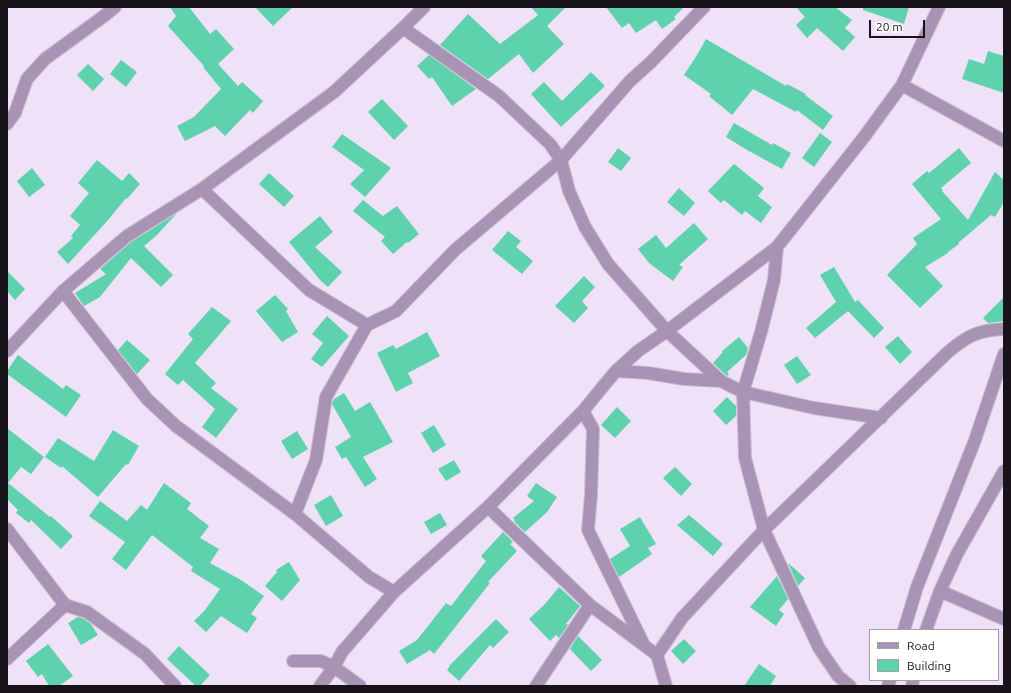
<!DOCTYPE html>
<html>
<head>
<meta charset="utf-8">
<style>
	body { margin:0 }
	#map { position:relative; width:1011px; height:693px; overflow:hidden; background:#efe1f8; font-family:Ubuntu,sans-serif }
	canvas { display:block }
	.frame { position:absolute; inset:0; border:8px solid #18131b; pointer-events:none }
	.legend { position:absolute; left:869px; top:629px; width:130px; height:52px; box-sizing:border-box; background:#fff; border:1px solid #a3a1a4; margin:0; padding:5px 7px; list-style:none; font-size:12px; color:#18131b }
	.legend li { display:flex; align-items:center; gap:8px; height:20px }
	.legend b { width:20px; border:1px solid #a3a1a4 }
	.scale { position:absolute; left:869px; top:20px; width:56px; height:18px; box-sizing:border-box; border:2px solid #18131b; border-top:0; padding-left:5px; font-size:12px; line-height:14px; white-space:nowrap; color:#18131b; -webkit-text-stroke:3px #fff; paint-order:stroke }
</style>
</head>
<body>
<div id="map">
<canvas width="1011" height="693"></canvas>
<div class="frame"></div>
<ul class="legend">
<li><b style="height:5px;background:#a893b4"></b>Road</li>
<li><b style="height:11px;background:#5ed2ad"></b>Building</li>
</ul>
<div class="scale">20 m</div>
</div>
<script>
const ctx = document.querySelector('canvas').getContext('2d');
ctx.lineJoin = 'round';
function paint(path, color) { ctx.fillStyle = color; ctx.fill(path, 'evenodd'); }
function stroke(path, color, width, dash) { ctx.strokeStyle = color; ctx.lineWidth = width; ctx.lineCap = dash ? 'butt' : 'round'; ctx.setLineDash(dash || []); ctx.stroke(path); }
paint(new Path2D(`
	M170,7H189L210,34L216,29L234,49L218,64L238,86L242,82L263,101L253,113L250,110L225,136L215,126L185,141L177,126L194,117L221,89L203,67L204,66L168,26L176,16Z
	M255,7H293L273,26Z
	M531,7H566L547,26L564,44L533,73L519,54L488,79L440,45L468,14L500,44L538,15Z
	M606,7H684L674,17L676,19L662,29L656,20L636,33L629,23L622,28Z
	M796,7H835L852,20L845,28L855,37L843,51L817,28L807,38L796,25L805,17Z
	M863,7H909L904,24L863,10Z
	M706,39L786,86L787,84L806,94L805,95L833,116L823,130L797,110L796,112L753,89L732,115L709,96L711,94L684,75L697,55Z
	M988,51L1004,56V93L962,79L969,59L984,64Z
	M429,55L476,89L452,106L432,77L429,79L417,66Z
	M121,60L137,72L126,87L110,74Z
	M88,64L104,79L93,91L77,75Z
	M591,72L605,86L561,127L531,94L544,82L562,101Z
	M382,99L408,126L394,140L368,112Z
	M734,123L772,145L773,143L791,153L782,169L747,150L726,137Z
	M820,133L832,142L814,167L802,158Z
	M342,134L391,168L365,197L350,184L364,170L332,147Z
	M618,148L631,158L621,171L608,162Z
	M959,148L971,163L941,188L943,190L942,191L968,220L995,172L1004,180V202L995,217L991,215L958,243L959,244L948,252V253L925,267L943,286L920,308L887,275L917,244L913,238L941,219L912,184L927,171L929,173Z
	M97,160L122,181L129,173L140,184L127,199L126,198L109,219L68,264L57,252L73,238L71,236L80,225L70,216L89,193L78,183Z
	M734,164L764,188L758,196L772,207L761,223L745,211L742,215L724,200L721,203L708,191Z
	M32,168L45,185L29,197L17,181Z
	M269,173L294,196L284,207L259,184Z
	M679,188L695,203L684,216L667,202Z
	M363,200L383,216L397,206L419,234L408,243L407,242L393,254L381,241L385,237L353,211Z
	M177,213L157,235L144,246L173,275L161,287L131,258L100,297L84,306L75,293L106,274L100,269L131,242Z
	M320,216L333,232L315,247L342,272L328,287L320,280L289,242Z
	M694,223L708,239L679,265L683,267L673,281L649,263L638,249L656,235L666,248Z
	M508,231L521,241L516,247L533,261L522,274L492,250Z
	M834,267L855,302L858,300L884,328L874,338L848,311L815,338L806,328L836,302L820,275Z
	M7,271L25,289L15,300L7,291Z
	M584,276L595,287L582,301L588,308L574,323L555,306Z
	M275,295L288,309L286,311L298,332L282,342L256,311Z
	M1004,297V321L988,323L983,318Z
	M212,307L231,321L195,363L216,383L211,388L238,409L216,438L202,427L215,409L183,380L178,385L165,374L193,339L188,334Z
	M327,316L349,336L322,367L311,359L323,343L312,334Z
	M427,332L440,356L408,373L413,383L396,392L377,353L393,345L396,349Z
	M898,336L912,352L900,364L885,347Z
	M739,337L748,348L746,355L727,372L729,374L727,376L713,363L723,352L722,351Z
	M127,340L150,360L137,374L118,350Z
	M18,355L63,389L66,385L81,395L66,417L7,374V371Z
	M797,356L811,375L797,384L784,365Z
	M344,393L355,411L370,402L393,442L363,457L377,479L365,487L346,457L342,459L335,447L351,437L332,404L334,399Z
	M727,397L736,406V416L726,425L713,411Z
	M617,407L631,421L615,438L601,425Z
	M434,425L446,445L433,453L421,433Z
	M7,428L44,457L31,474L21,467L8,483L50,517L51,516L73,536L61,549L31,520L29,523L16,513L18,510L7,499Z
	M113,430L139,446L128,465L126,464L98,497L62,466L61,468L45,457L58,438L94,461Z
	M297,431L308,449L292,459L281,441Z
	M454,460L461,472L446,481L438,469Z
	M675,467L692,484L681,496L663,478Z
	M164,483L191,503L187,509L209,526L200,538L219,549L210,563L241,580L264,596L251,614L257,618L247,633L221,616L206,632L194,621L205,610L220,589L191,571L193,567L152,535L126,570L112,559L125,542L89,516L100,501L127,521L141,505L147,510Z
	M536,483L557,497L547,512L525,532L514,521L515,520L513,518L534,501L527,496Z
	M331,495L343,516L326,526L314,505Z
	M440,513L447,525L431,534L424,522Z
	M689,515L723,544L713,556L677,525Z
	M640,517L656,544L648,548L652,554L619,577L610,559L630,546L620,529Z
	M503,532L513,542L510,544L517,551L488,582L490,583L434,654L430,650L407,664L399,651L417,640L446,603L451,606L486,561L481,556Z
	M289,562L300,580L282,601L265,586L277,572L276,570Z
	M788,563L805,578L798,586Z
	M777,576L788,599L779,610L784,614L776,626L750,607Z
	M559,587L580,606L566,624L568,625L559,638L556,635L550,641L529,619L545,604Z
	M78,617L84,619L91,624L98,635L81,645L68,623Z
	M496,619L509,632L493,648L490,645L459,681L447,670L450,666H449Z
	M578,636L602,660L591,671L570,649Z
	M684,639L696,651L683,664L671,651Z
	M48,644L73,676L59,686H49L42,674L38,677L26,661Z
	M179,646L210,675L200,686H196L167,659Z
	M759,664L776,676L770,686H744Z`), '#5ed2ad');
const street = new Path2D(`
	M403,28L499,96L550,144L561,160L569,191L585,227L608,264L667,331L721,381L743,392L814,408L881,418
	M902,85L1004,141
	M7,124L15,113L27,79L45,59L104,16L115,7
	M202,189L309,290L367,325
	M777,247L774,280L761,332L743,392L745,458L764,530L819,648L838,676L850,686
	M63,291L147,399L176,426L295,514L369,577L394,592
	M7,351L63,291L127,236L202,189L334,92L403,28L424,7
	M616,371L648,373L684,379L721,381
	M583,411L593,429L591,495L588,530L643,643
	M488,507L590,605L657,655L666,686
	M295,514L316,460L326,397L367,325L396,311L455,250L561,160L630,81L651,62L704,7
	M7,529L65,605L87,612L145,654L175,686
	M940,591L1004,619
	M904,630L917,587L975,440L1004,354
	M926,630L940,591L957,554L1004,471
	M657,655L682,618L764,530L948,352C967,336 978,330 1004,329
	M7,659L65,605
	M293,661H321L334,667L360,686
	M320,686L334,667L342,652L394,592L488,507L583,411L605,384L616,371L638,351L667,331L777,247L864,137L902,85L939,7
	M536,686L590,605
	M888,686L890,680
	M912,686L913,680`);
stroke(street, '#c8bcd0', 14);
stroke(street, '#a893b4', 12);
</script>
</body>
</html>
